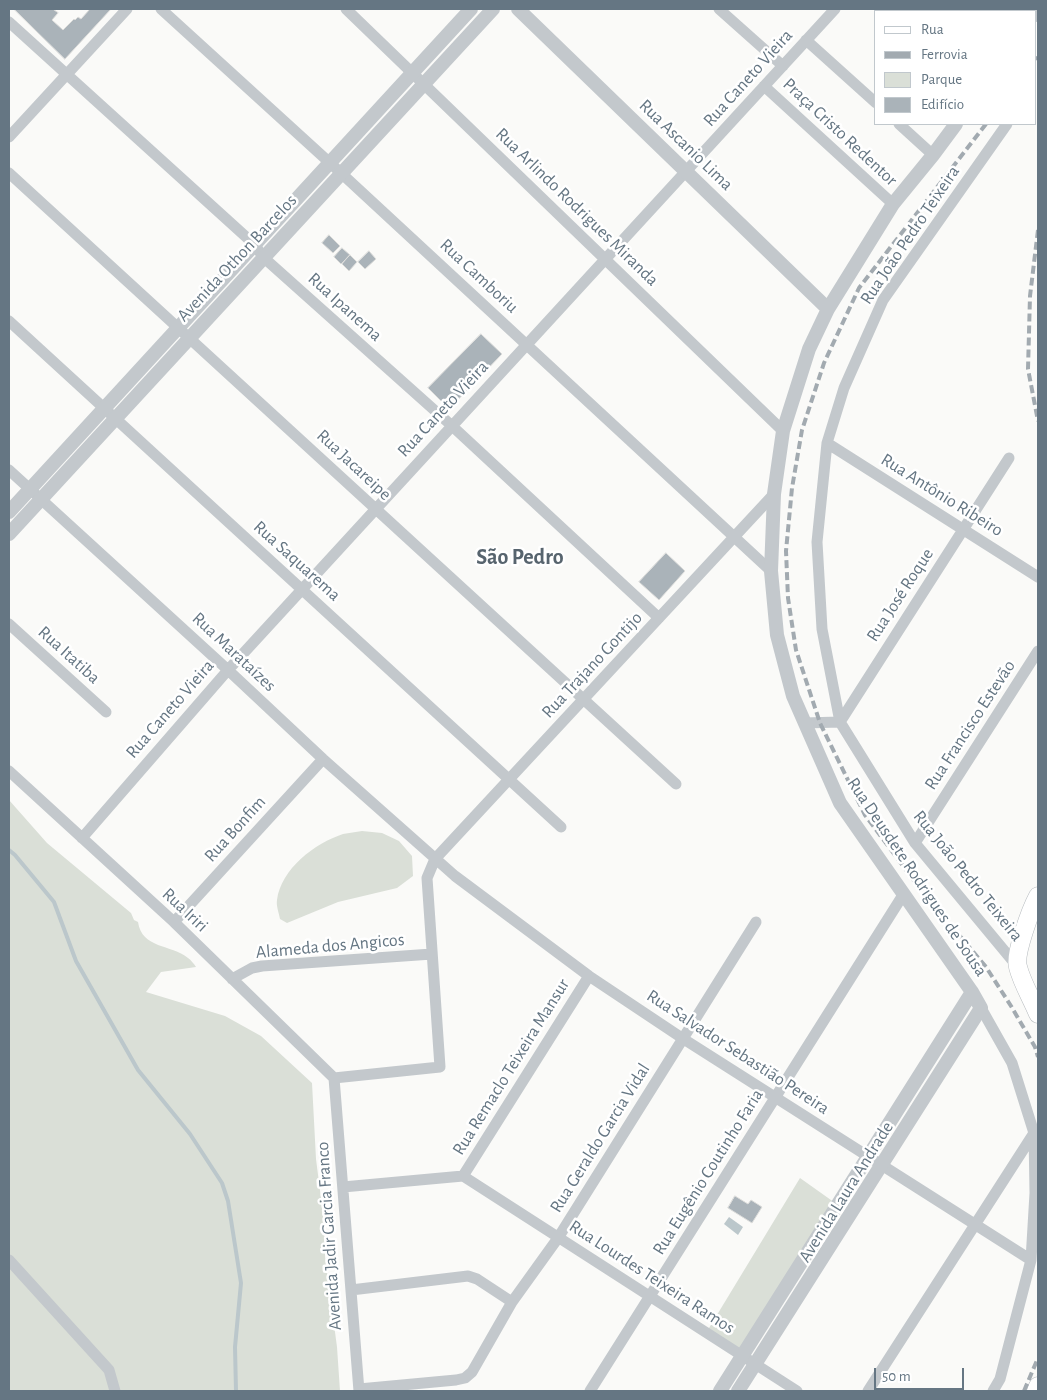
<!DOCTYPE html>
<html>
<head>
<meta charset="utf-8">
<style>
	body { margin:0 }
	#map { position:relative; width:1047px; height:1400px; overflow:hidden; background:#fafaf8; font-family:"Alegreya Sans",sans-serif }
	canvas { display:block }
	.frame { position:absolute; inset:0; border:10px solid #657683; pointer-events:none }
	.legend { position:absolute; left:874px; top:10px; width:162px; height:115px; box-sizing:border-box; background:#fff; border:1px solid #c1c8cd; margin:0; padding:6px 9px; list-style:none; font-size:15px; color:#657683 }
	.legend li { display:flex; align-items:center; gap:10px; height:25px }
	.legend b { width:25px; border:1px solid #c1c8cd }
	.scale { position:absolute; left:874px; top:1368px; width:90px; height:22px; box-sizing:border-box; border:2px solid #657683; border-top:0; padding-left:6px; font-size:15px; line-height:18px; white-space:nowrap; color:#657683; -webkit-text-stroke:4px #fff; paint-order:stroke }
</style>
</head>
<body>
<div id="map">
<canvas width="1047" height="1400"></canvas>
<div class="frame"></div>
<ul class="legend">
<li><b style="height:6px;background:#fff"></b>Rua</li>
<li><b style="height:6px;background:#a2aab0"></b>Ferrovia</li>
<li><b style="height:14px;background:#dadfd7"></b>Parque</li>
<li><b style="height:14px;background:#aab3b9"></b>Edifício</li>
</ul>
<div class="scale">50 m</div>
</div>
<script>
const ctx = document.querySelector('canvas').getContext('2d');
ctx.lineJoin = 'round';
function paint(path, color) { ctx.fillStyle = color; ctx.fill(path, 'evenodd'); }
function stroke(path, color, width, dash) { ctx.strokeStyle = color; ctx.lineWidth = width; ctx.lineCap = dash ? 'butt' : 'round'; ctx.setLineDash(dash || []); ctx.stroke(path); }
function write(font, color, halo, rows, align = 'center') {
  ctx.font = font + ' "Alegreya Sans",sans-serif'; ctx.lineWidth = 5; ctx.setLineDash([]); ctx.textBaseline = 'middle'; ctx.strokeStyle = halo; ctx.fillStyle = color; for (const [text, x, y, turn = 0] of rows) {
    ctx.save(); ctx.translate(x, y); ctx.rotate((+turn || 0) * Math.PI / 180); ctx.textAlign = isNaN(turn) ? turn : align; if (halo) ctx.strokeText(text, 0, 0); ctx.fillText(text, 0, 0); ctx.restore();
  }
}
paint(new Path2D(`
	M9,800L47,843L131,913L134,920L138,922C142,949 171,944 188,958C191,960 194,964 196,967L161,972L146,992L225,1016L261,1036L312,1083L316,1159L326,1238L325,1257L337,1347L340,1391H9Z
	M362,831L382,833L399,841L412,856L413,876L397,888L338,902L287,923L280,919C279,913 276,906 277,900C281,869 315,843 343,834C349,833 356,832 362,831Z
	M800,1178L838,1205L742,1356L706,1333Z`), '#dadfd7');
paint(new Path2D(`
	M729,1217L743,1227L738,1235L724,1224Z`), '#bbc7cb');
stroke(new Path2D(`
	M9,850L15,855L54,902L76,961L138,1070L190,1134L222,1183L228,1201L241,1283L235,1347L236,1391`), '#bbc7cb', 4);
const building = new Path2D(`
	M14,9H111L65,59Z
	M53,9H90L81,19L78,17L75,20L74,19L63,30L52,20L58,13Z
	M329,235L340,246L333,253L322,243Z
	M342,248L350,255L341,264L334,257Z
	M369,251L376,259L365,269L358,262Z
	M350,255L357,262L349,271L342,264Z
	M481,334L502,354L449,409L428,388Z
	M666,553L685,571L659,600L639,582Z
	M735,1196L748,1204L751,1200L762,1207L752,1223L728,1208Z`);
paint(building, '#aab3b9');
stroke(building, '#dcdcda', 1);
const primary = new Path2D(`
	M1038,896C1031,909 1014,954 1018,967C1022,983 1032,999 1038,1014
	M1036,1391L1038,1386`);
stroke(primary, '#b5babe', 19);
stroke(new Path2D(`
	M161,9L341,173L771,571
	M346,9L783,431
	M719,9L783,66
	M941,9L944,11
	M9,22L255,245L263,257L451,425L659,618
	M806,40L876,103
	M764,86L893,204
	M899,124L933,155
	M1007,124L883,300L844,388L827,443L817,542L822,629L840,722L915,843L1017,966
	M9,137L127,9
	M9,173L676,784
	M9,321L561,827
	M827,443L1038,577
	M9,470L228,670L323,759L455,876L589,976L682,1038L1031,1260
	M9,624L106,712
	M804,723L840,722L1009,458
	M9,771L174,922L334,1078
	M82,838L228,670L835,9
	M915,843L1038,651
	M174,922L323,759
	M232,979L252,968L262,966L432,954
	M981,1008L1012,1063L1034,1133L1035,1193L1031,1260L1000,1379L993,1391
	M334,1078L440,1067L427,878L435,859L774,494
	M334,1078L359,1391
	M463,1176L589,976
	M343,1187L463,1176L797,1391
	M9,1260L109,1370L115,1391
	M351,1290L468,1276L477,1279L512,1302
	M359,1389L456,1380L465,1378L472,1372L512,1302L558,1238L756,922
	M590,1391L903,895
	M868,1391L1034,1133`), '#c3c8cc', 11);
stroke(new Path2D(`
	M518,9L828,309
	M1036,15L1038,12
	M9,512L471,9
	M9,534L493,9
	M720,1391L972,992
	M738,1391L981,1008L972,992L840,803L793,696L777,635L771,571L774,494L783,431L809,349L828,309L893,204L933,155L956,124`), '#c3c8cc', 14);
stroke(primary, '#fff', 18);
stroke(new Path2D(`
	M1036,60L1038,57
	M986,124L859,288L824,363L802,430L792,488L786,551L788,598L796,650L820,723L865,815L921,890L986,967L1011,1006L1035,1047L1038,1057
	M1038,230L1030,296L1028,369L1038,421
	M1024,1391L1038,1358`), '#a2aab0', 4, [8, 4]);
write('18px', '#657683', '#fff', [
	["Rua Caneto Vieira",748,78,-48],
	["Praça Cristo Redentor",840,132,43],
	["Rua Ascanio Lima",686,145,44],
	["Rua Arlindo Rodrigues Miranda",577,207,44],
	["Rua João Pedro Teixeira",910,235,-56],
	["Avenida Othon Barcelos",237,258,-47],
	["Rua Camboriu",479,276,43],
	["Rua Ipanema",345,307,42],
	["Rua Caneto Vieira",443,409,-47],
	["Rua Jacareipe",354,465,43],
	["Rua Antônio Ribeiro",942,495,32],
	["Rua Saquarema",297,561,42],
	["Rua José Roque",900,595,-57],
	["Rua Marataízes",234,652,43],
	["Rua Itatiba",69,655,42],
	["Rua Trajano Gontijo",592,665,-47],
	["Rua Caneto Vieira",170,709,-49],
	["Rua Francisco Estevão",970,725,-57],
	["Rua Bonfim",235,829,-48],
	["Rua João Pedro Teixeira",968,876,51],
	["Rua Deusdete Rodrigues de Sousa",917,877,56],
	["Rua Iriri",185,910,43],
	["Alameda dos Angicos",330,946,-5],
	["Rua Salvador Sebastião Pereira",738,1052,33],
	["Rua Remaclo Teixeira Mansur",511,1067,-58],
	["Rua Geraldo Garcia Vidal",600,1138,-58],
	["Rua Eugênio Coutinho Faria",708,1172,-58],
	["Avenida Laura Andrade",846,1192,-58],
	["Avenida Jadir Garcia Franco",329,1236,-94],
	["Rua Lourdes Teixeira Ramos",652,1277,33]
]);
write('bold 22px', '#57646e', '#fff', [
	["São Pedro",520,557]
]);
</script>
</body>
</html>
